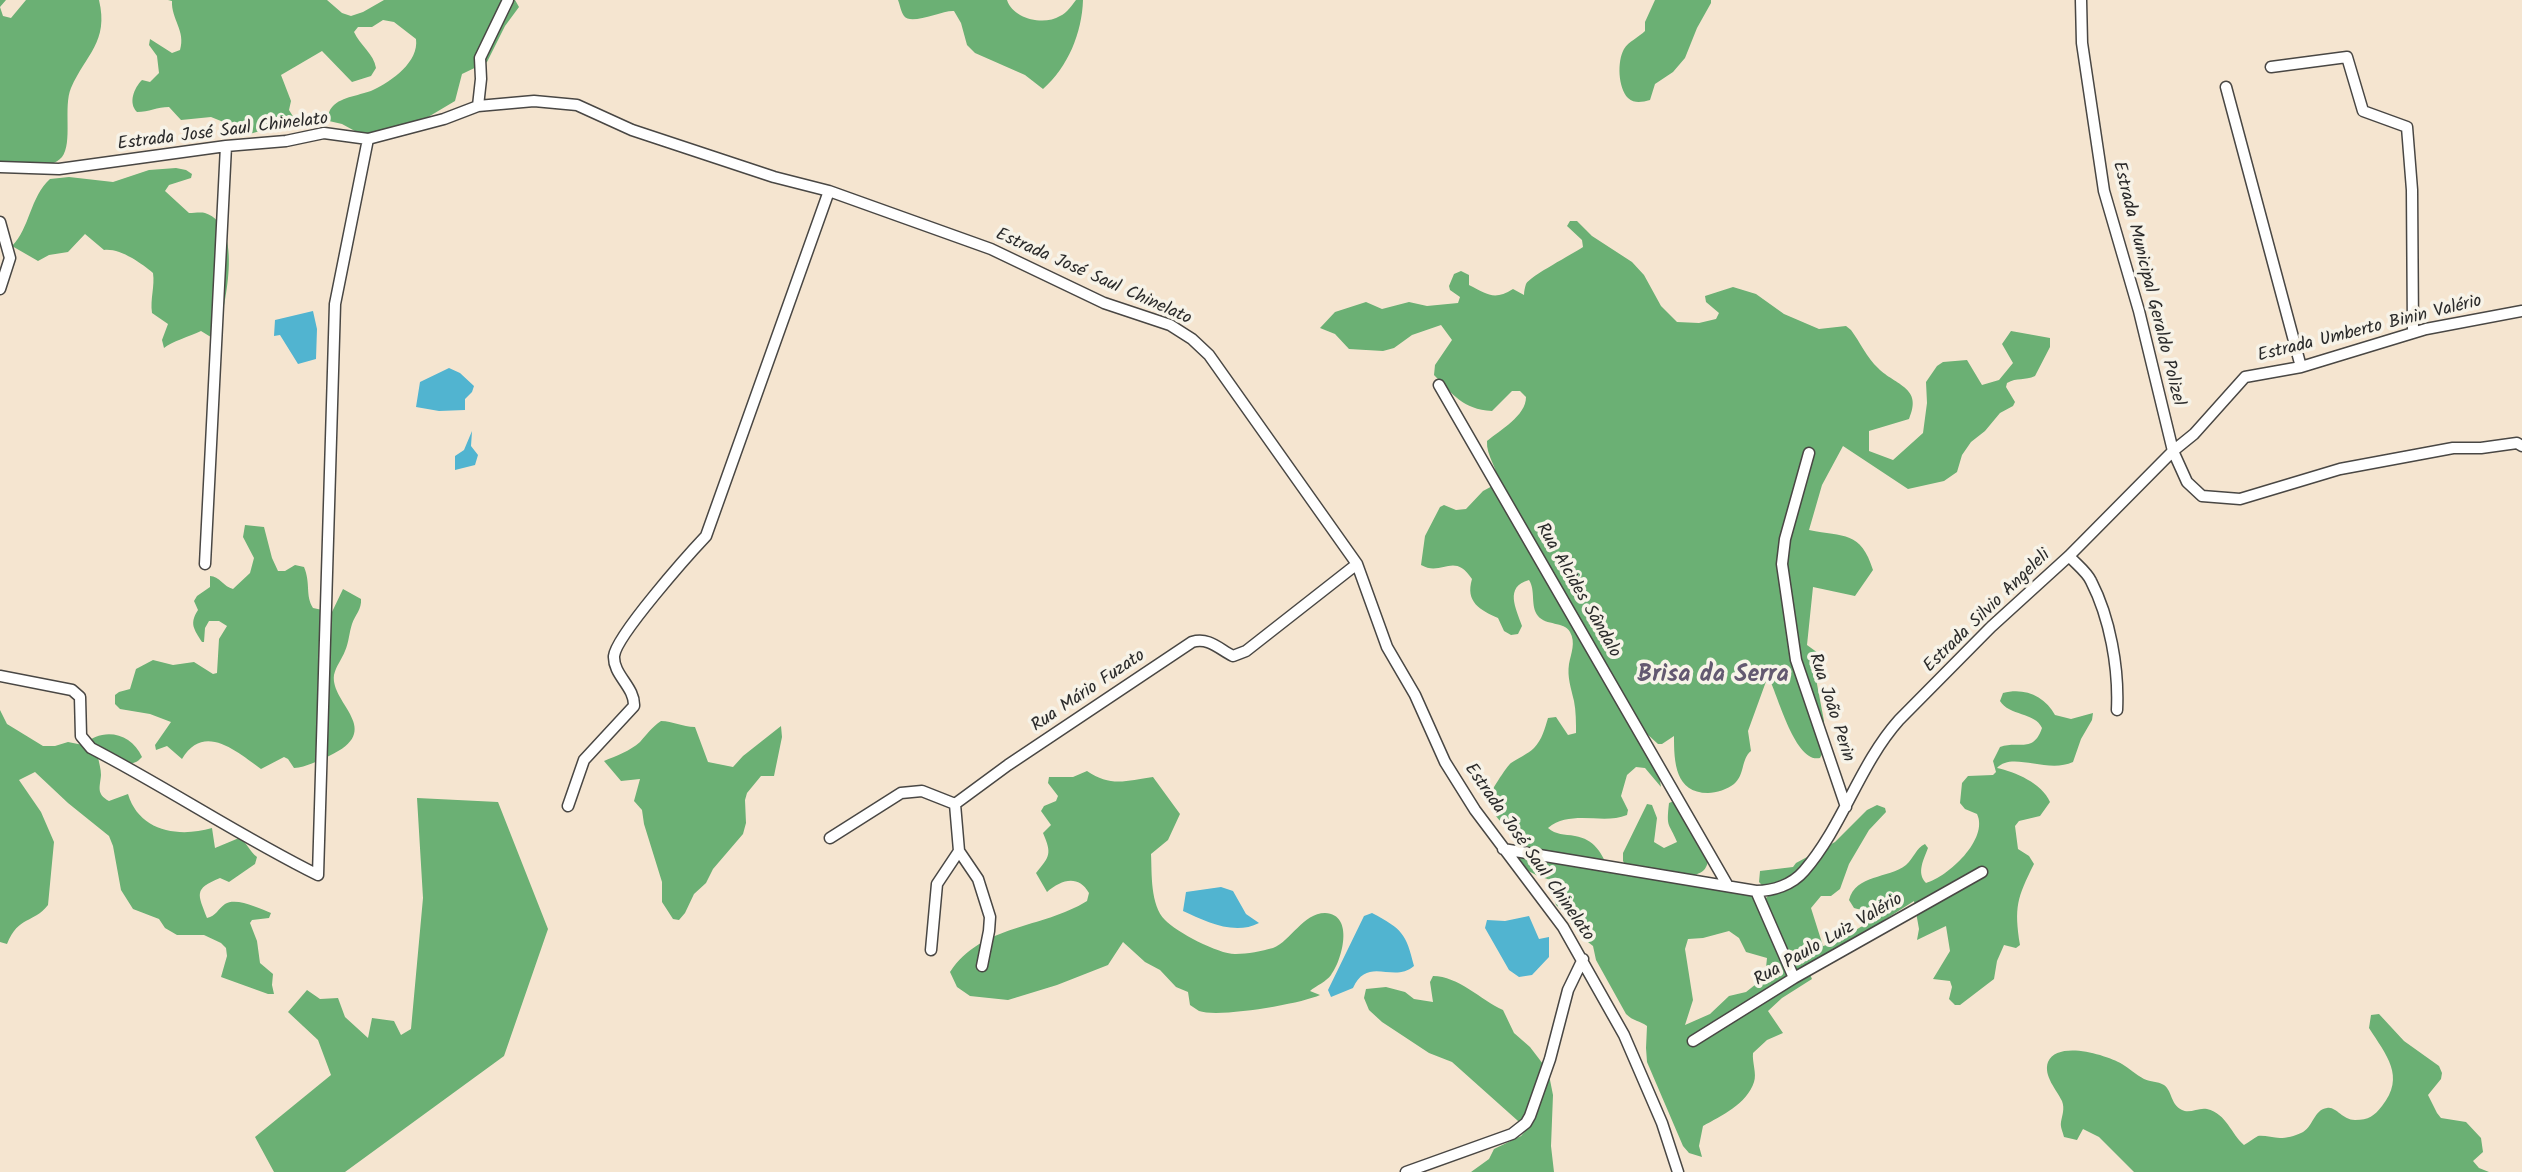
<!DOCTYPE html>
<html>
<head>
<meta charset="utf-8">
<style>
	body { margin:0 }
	canvas { display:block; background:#f5e5d0 }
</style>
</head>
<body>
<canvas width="2522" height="1172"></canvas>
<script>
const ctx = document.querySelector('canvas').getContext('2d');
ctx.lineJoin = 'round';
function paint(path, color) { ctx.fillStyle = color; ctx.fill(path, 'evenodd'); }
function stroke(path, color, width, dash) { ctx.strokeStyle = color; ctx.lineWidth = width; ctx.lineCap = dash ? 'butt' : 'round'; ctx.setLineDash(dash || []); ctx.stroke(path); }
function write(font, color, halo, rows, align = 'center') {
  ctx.font = font + ' Kalam,sans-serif'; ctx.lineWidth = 7; ctx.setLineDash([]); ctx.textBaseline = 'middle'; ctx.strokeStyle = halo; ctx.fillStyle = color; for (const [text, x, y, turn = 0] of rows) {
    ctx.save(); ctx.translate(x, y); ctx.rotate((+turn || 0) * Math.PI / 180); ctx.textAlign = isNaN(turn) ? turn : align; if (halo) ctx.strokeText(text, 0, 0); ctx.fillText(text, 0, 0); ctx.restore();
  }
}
paint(new Path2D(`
	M0,0H6L0,7L3,16L11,18L26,0H99C109,42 86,54 71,88C63,107 73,143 62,157C49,172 17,163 0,162Z
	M168,0H327L342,13L351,16L363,12L384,0H515L519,7L505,26L487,62L462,74L455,101L418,123L364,136L342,124L329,121C328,116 328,111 333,106C341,97 362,95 373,90C392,81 419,62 416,39L394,22L383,20L372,27H358L354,32C360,45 374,54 376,68L371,76L352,82L322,51L281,75L291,101L289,110L299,126L260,131L239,137L221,121L211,117L181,120L169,107C157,107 149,112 137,112C128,103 134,88 142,80L150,82L159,73L157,56L149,45L150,39L172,53L180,50C186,31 171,19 172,1Z
	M898,0H1007C1013,19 1044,26 1060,16C1067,13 1072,5 1076,0H1083C1082,33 1068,67 1043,89L1025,75L975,53L967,45L961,23L954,11C942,10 911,26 904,16C901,12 900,5 898,0Z
	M1655,0H1711V3L1697,28L1685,58L1673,72L1655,84L1650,100C1642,102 1635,104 1628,98C1618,88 1617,61 1624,49C1628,42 1639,37 1645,31V22Z
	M176,168L186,170L192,174L191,178L169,185L165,191L189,213C194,213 201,212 205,213C246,227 223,307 218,337L214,339L201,331C190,336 171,342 164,348L162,340L168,324L152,313C150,299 155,286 153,273C141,263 120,248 104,250L85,234L68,252L49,255L38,261L12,246C30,228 30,197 50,179L69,177L113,182L149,170Z
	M1570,221H1577L1592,236L1632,262L1644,275L1661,306L1677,322L1699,323L1716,319L1719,313L1706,302L1705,296L1733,287L1756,294L1784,314L1819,329L1846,326L1851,330C1860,342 1867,358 1878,368C1896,386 1923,387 1909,419L1869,431V451L1893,460L1923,433L1927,403L1926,382L1937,366L1943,362L1967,360L1982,385L1999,380L2013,363L2002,344L2011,331L2050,338V347L2035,376C2025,381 2017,377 2007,383L2006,387L2015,402L2013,406L2000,413L1985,431L1971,442L1962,455L1957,472L1944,481L1908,489L1843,446L1822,485L1809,530C1844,537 1861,531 1873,570L1855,596L1813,587L1807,645L1818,653L1813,663L1824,721V750L1820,758C1795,764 1778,695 1768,676L1748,731L1751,751C1741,759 1745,775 1734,784C1728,789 1716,793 1708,793C1675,793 1674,762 1674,736L1662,744H1658L1634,722L1659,775L1661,787L1645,768L1636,767L1627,775L1621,796L1628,810L1627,815C1603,825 1571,809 1548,828C1556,835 1564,834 1575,836C1594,839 1602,853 1609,870L1628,875L1630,872L1623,861V853L1647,804L1652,805L1657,818L1654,842L1664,848L1677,842C1669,822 1666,829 1669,803L1674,801L1709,855C1707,877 1697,872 1681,880L1766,898L1770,894L1759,882L1760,871L1793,867L1796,863L1835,842L1867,810L1877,805L1885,808L1886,812L1869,830L1849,864L1840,889L1831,896H1821L1811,908L1823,946L1834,943L1904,901V899C1885,899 1874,915 1854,908L1849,900C1856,874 1888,879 1906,865C1914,858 1916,848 1925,844L1928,848C1924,859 1916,873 1926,883C1948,877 1989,839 1977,814L1965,809L1960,803L1962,783L1968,776L1993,775L1996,772L1993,761L2000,747C2019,740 2033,754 2042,728C2035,712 2009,716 2000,701L2003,693C2024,687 2045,696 2055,715L2071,719L2093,713L2092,720L2081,739L2073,762C2047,774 2012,751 1997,768C2015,772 2042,783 2050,802L2040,816L2019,821L2015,826L2018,849L2029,856L2034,864C2017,898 2014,907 2020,945L2016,948L2004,945L1997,961L1994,979L1960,1005H1955L1949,999L1952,987L1950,981L1933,979L1950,951L1946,926L1917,940L1919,929L1914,901L1847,944L1809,972L1812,979L1782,998L1768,1011L1783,1033L1767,1040L1753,1053C1752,1062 1757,1074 1754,1082C1747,1104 1721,1116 1703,1126L1699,1146L1702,1157L1689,1153L1683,1146L1647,1062L1646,1048L1647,1026C1640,1021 1633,1021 1626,1014L1596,960L1593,946L1579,935L1569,917L1556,905L1554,898L1557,882L1538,876L1508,860L1527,849L1526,846C1515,834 1490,817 1488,799C1488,795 1507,766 1511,763C1518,758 1528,754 1534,748C1542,740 1545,728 1548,718L1556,717L1568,735L1576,733C1576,723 1576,711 1574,701C1571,688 1567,677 1569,664C1571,653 1576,643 1570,632C1564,621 1546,626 1538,616C1530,606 1536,591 1529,580C1504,587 1516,608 1522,626L1518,634L1511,635L1504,631L1498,618C1480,610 1465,602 1472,579C1454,551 1442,577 1421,565L1425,536L1440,507L1444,505L1456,510L1466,509L1483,491L1498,483C1498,468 1486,456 1487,441C1500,430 1526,416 1526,397L1520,391H1512L1492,411C1462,409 1454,395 1434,375L1435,365L1452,340L1441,325L1412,335L1394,348L1383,351L1349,349L1335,334L1320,328L1335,312L1366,302L1382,309L1409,302L1427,306L1458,303L1460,297L1450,290L1449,286L1454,274L1461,271L1469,275V285C1487,294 1494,301 1513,289L1524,295C1524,291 1525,287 1526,284C1530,276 1573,254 1583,247L1582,240L1567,226ZM1729,931L1739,938L1746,952L1767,958L1765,977L1746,992L1729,996L1710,1014L1685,1025L1693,1000L1685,949L1688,939L1703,938Z
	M245,525L264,527L272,558L278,571H285L295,565L304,567C311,584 305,595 313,608L332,612L343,589L361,599C362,609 355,615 352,624C349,633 349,642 345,651C342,659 336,666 334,675C330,704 386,730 329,756C317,761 307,767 294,768L288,759L284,757L261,769C237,752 204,722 182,759L167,746L156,750L155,745L171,722L150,714L120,709L115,704V695L119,692L130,689L136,669L153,660L173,665L194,662L213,674L217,673L219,639L227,626L219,621H209L205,628L204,642H202C194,629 189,624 198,610L194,601L197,596L210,587V576C219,576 224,587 233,589L250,573L254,558L243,537Z
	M0,710L7,724L43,746H55L68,742L83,745C102,727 131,732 142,757C130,771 113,761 98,757C99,763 101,769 101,775C100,787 96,794 109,801L128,794C139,831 178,838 212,828L215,848L239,838C248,843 249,851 257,857L255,864L229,882L220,878C193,889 198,894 207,918C216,916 218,909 225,904C237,897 260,909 271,913L269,918L252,920L250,923L257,941L260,963L273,974L272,985L274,994H268L221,977L227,956L226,948L221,943L204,935H177L165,928L159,919L133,909L121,890L113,846L109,836L68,803L35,772L19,780L41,812L54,842L48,905C33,924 19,915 7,944L0,942Z
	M661,721C673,721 682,727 695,727L708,762L733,767L743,756L781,726L782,737L774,776H761L747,793L745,800L746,823L743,834L713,869L706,883L694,894L685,913L679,920L673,919L662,902V882L644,824L642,810L634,801L640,779L621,781L604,761C616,756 630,751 640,742C647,734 652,727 661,721Z
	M1087,771C1110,787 1126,781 1153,777L1180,814L1168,840L1151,854C1152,873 1150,905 1165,920C1176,932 1220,955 1236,954C1247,954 1262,951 1273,948C1291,941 1303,913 1325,913C1355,914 1342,961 1331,975C1327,981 1316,986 1310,991L1320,995C1300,1004 1219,1018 1199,1011C1196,1009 1193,1007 1190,1005L1188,992L1176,987L1160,970L1145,962L1123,942L1108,965L1057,985L1008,1000L970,996L957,987L950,972C982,924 1042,929 1087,901L1089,893C1078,874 1061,880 1047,892L1036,873C1050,856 1052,854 1043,833L1051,825L1041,811L1044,806L1056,801L1058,796L1048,783L1049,777H1073Z
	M417,798L498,802L548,929L504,1056L345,1172H274L255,1137L331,1075L318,1040L288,1012L307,990L320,999L338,998L345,1017L368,1038L372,1018L394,1021L401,1035L411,1029L423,898Z
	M1433,976C1458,976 1481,1000 1503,1010L1514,1033L1530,1047L1543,1064L1549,1075L1553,1095L1551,1146L1554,1172H1471L1489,1159L1494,1149L1521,1136L1527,1129L1452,1062L1429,1053L1382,1022L1369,1010L1364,998L1366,989L1386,987L1405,992L1414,999L1433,1002L1430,982Z
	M2379,1014L2404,1041L2439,1066L2442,1073L2441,1079L2428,1095L2437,1113L2441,1118L2466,1122L2481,1138L2483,1152L2473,1161L2479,1168L2489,1172H2134L2099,1137L2083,1129L2077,1140L2064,1137C2063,1132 2060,1127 2061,1122C2062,1115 2065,1109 2062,1101C2057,1090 2043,1076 2048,1062C2058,1040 2106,1055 2122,1064C2129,1068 2136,1075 2144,1079C2151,1082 2157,1081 2164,1085C2173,1092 2170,1104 2182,1110C2190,1114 2199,1107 2207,1109C2227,1114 2231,1134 2244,1145C2248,1143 2254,1138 2258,1136C2264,1135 2273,1138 2280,1138C2286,1138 2295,1136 2301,1133C2313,1128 2314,1109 2327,1108C2336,1106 2342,1120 2355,1120C2369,1120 2374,1116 2382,1106C2406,1076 2386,1055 2369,1028L2371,1015Z`), '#6bb074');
paint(new Path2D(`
	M313,311L317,329L316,359L298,364L280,335L274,336L275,320Z
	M449,368L460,373L474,386L472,392L465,399V410L439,411L416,407L420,382Z
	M472,431L471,446L478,455L475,465L455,470V456L464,450Z
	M1221,887L1233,891L1246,914L1259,923C1234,936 1205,921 1183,911L1186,892Z
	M1372,913C1402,929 1406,933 1414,966C1393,984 1368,955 1353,988L1331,997L1328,990L1364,916Z
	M1529,916L1539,939L1549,937V957L1532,975L1519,977L1509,970L1485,928L1487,920L1505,921Z`), '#51b4d0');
const street = new Path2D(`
	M2081,0L2082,43L2104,191L2139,311L2173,451L2187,482L2202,496L2240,499L2340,469L2453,448H2481L2517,443L2522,446
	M2271,67L2347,57L2363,111L2407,127L2412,190L2413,333
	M2226,87L2301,367
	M478,106L481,79L480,58L508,0
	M0,167L59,169L226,146L286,141L324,133L368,139L444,119L478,106L534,101L577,105L632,130L774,177L829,191L991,249L1104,303L1170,325L1192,339L1209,355L1357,564L1387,647L1415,695L1445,762L1475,810L1563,927L1624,1035L1662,1123L1678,1172
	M0,222L10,258L0,289
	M1439,385L1728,886
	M1809,453L1785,539L1782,564L1796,660L1846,807
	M2069,556C2076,564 2087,572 2091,581C2110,618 2119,668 2117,710
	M205,564L226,146
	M0,676L72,690L80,697L81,736L91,748C168,788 241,837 318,875L335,304L368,139
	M955,804L959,851L978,879L990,917L989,931L982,966
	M568,806L584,760L634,706C635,687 613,675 614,656C616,636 689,554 706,536L829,191
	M830,838L901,793L922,791L955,804L1008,765L1192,642C1209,637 1219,649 1233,656L1246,651L1357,564
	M1503,849L1756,891C1773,891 1792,885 1804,871C1843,826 1859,765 1899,720L1991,627L2069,556L2173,451L2194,434L2245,377L2301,367L2426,329L2522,311
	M1756,891L1794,978
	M931,950L937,884L959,851
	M1693,1041L1794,978L1982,872
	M1406,1172L1512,1134L1526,1123L1530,1116L1550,1059L1568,990L1583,959`);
stroke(street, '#494744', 13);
stroke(street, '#fff', 10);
write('18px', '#2b2b2b', '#f7f3e8', [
	["Estrada José Saul Chinelato",223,133,-7],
	["Estrada José Saul Chinelato",1093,278,24],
	["Estrada Municipal Geraldo Polizel",2147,284,76],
	["Estrada Umberto Binin Valério",2370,330,-14],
	["Rua Alcides Sândalo",1577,591,60],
	["Estrada Silvio Angeleli",1988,612,-44],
	["Rua Mário Fuzato",1089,692,-34],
	["Rua João Perin",1830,708,72],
	["Estrada José Saul Chinelato",1528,853,55],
	["Rua Paulo Luiz Valério",1829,941,-30]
]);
write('bold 24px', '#635971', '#f7f3e8', [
	["Brisa da Serra",1713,677]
]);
</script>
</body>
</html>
